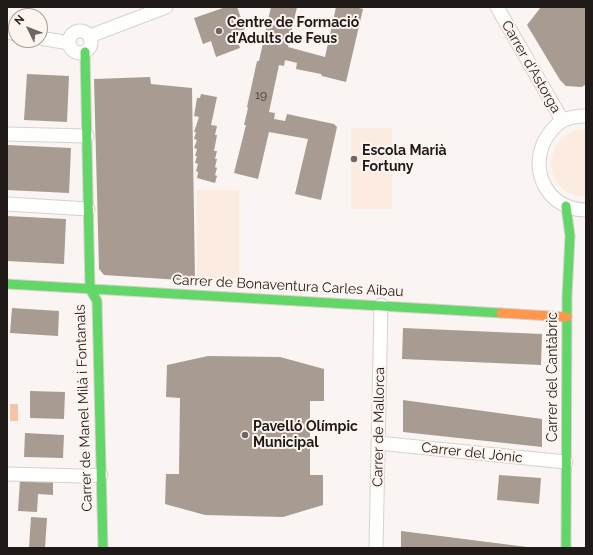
<!DOCTYPE html>
<html>
<head>
<meta charset="utf-8">
<style>
	body { margin:0 }
	#map { position:relative; width:593px; height:555px; overflow:hidden; background:#faf5f2; font-family:Raleway,sans-serif }
	canvas { display:block }
	.frame { position:absolute; inset:0; border:8px solid #1f1a17; pointer-events:none }
	.north { position:absolute; left:8px; top:8px; width:40px; height:40px; box-sizing:border-box; background:#fdf4ef; border:1px solid #a49d99; border-radius:50%; rotate:313deg; font-size:11px; font-weight:700; line-height:16px; text-align:center; color:#1f1a17 }
	.north::after { content:''; display:block; margin:auto; width:14px; height:18px; background:#6c6764; clip-path:polygon(50% 0,100% 100%,50% 72%,0 100%) }
</style>
</head>
<body>
<div id="map">
<canvas width="593" height="555"></canvas>
<div class="frame"></div>
<div class="north">N</div>
</div>
<script>
const ctx = document.querySelector('canvas').getContext('2d');
ctx.lineJoin = 'round';
function paint(path, color) { ctx.fillStyle = color; ctx.fill(path, 'evenodd'); }
function stroke(path, color, width, dash) { ctx.strokeStyle = color; ctx.lineWidth = width; ctx.lineCap = dash ? 'butt' : 'round'; ctx.setLineDash(dash || []); ctx.stroke(path); }
function write(font, color, halo, rows, align = 'center') {
  ctx.font = font + ' Raleway,sans-serif'; ctx.lineWidth = 4; ctx.setLineDash([]); ctx.textBaseline = 'middle'; ctx.strokeStyle = halo; ctx.fillStyle = color; for (const [text, x, y, turn = 0] of rows) {
    ctx.save(); ctx.translate(x, y); ctx.rotate((+turn || 0) * Math.PI / 180); ctx.textAlign = isNaN(turn) ? turn : align; if (halo) ctx.strokeText(text, 0, 0); ctx.fillText(text, 0, 0); ctx.restore();
  }
}
paint(new Path2D(`
	M351,128H392V209H351Z
	M581,129H586V197C544,197 538,139 581,129Z
	M197,190H239V278H197Z`), '#fbebe0');
paint(new Path2D(`
	M10,404H18V421H10Z`), '#f3c6a9');
paint(new Path2D(`
	M226,7H237L245,29L235,33L240,48L216,57L211,41L203,44L194,18Z
	M271,7H297L288,47L325,57L336,7H356L363,9L346,82L322,76L321,74L296,69L297,63L285,60L284,66L279,65L269,112L275,113L274,119L285,121L287,114L334,124L337,127L321,200L295,194L308,139L269,132L258,179L234,173L246,125H244L248,108L247,107L257,61H259Z
	M541,7H586V84L582,87L566,86L560,80L527,25Z
	M27,74L69,76L67,122L24,120Z
	M150,77L151,84L192,88L195,281L104,275L99,269L94,79Z
	M201,94L217,97L211,125L217,126L215,135H217L214,151H217L215,159H217L215,167L217,168L215,175L217,176L215,183L197,178L198,172L196,171L198,164L195,163L197,156H195L197,149L194,148L197,140L194,139L196,132H194L199,117L194,116L197,98H200Z
	M7,145L71,148L69,193L7,190Z
	M7,216L66,219L64,264L7,261Z
	M12,308L59,311L58,336L10,333Z
	M403,328L542,334L541,365L402,359Z
	M208,356L280,357L324,369V401H310V475H323V505L283,517L205,515L165,504L166,474H179L180,398L166,397L167,365Z
	M30,391L65,392L64,419L30,418Z
	M403,400L542,419V447L403,432Z
	M25,433L64,435L63,458L24,457Z
	M499,475L541,478L539,504L497,500Z
	M20,480L53,482V495L38,494L37,512L18,511Z
	M31,517L47,518L45,548H29Z
	M401,531L527,547V548H401Z`), '#a89b92');
const street = new Path2D(`
	M497,7L562,120
	M69 42a11 11 0 1 1 22 0a11 11 0 1 1-22 0Z
	M7,32L16,34
	M90,36L166,7
	M40,38L69,43
	M586,116C578,116 569,117 562,121C554,126 548,134 544,142C529,174 550,210 586,210
	M7,134L87,136
	M7,204L88,209
	M378,443L566,462
	M7,474L82,476L101,475
	M376,548L381,305`);
const fast = new Path2D(`
	M85,52L90,289L97,301L103,548
	M566,206L570,236L567,297L566,548
	M7,284L501,313`);
const slow = new Path2D(`
	M501,313L567,317`);
stroke(street, '#d6d2ce', 15);
stroke(fast, '#d6d2ce', 11);
stroke(slow, '#d6d2ce', 11);
stroke(street, '#fefefd', 13);
stroke(fast, '#63d668', 9);
stroke(slow, '#ff974d', 9);
for (const [x, y, r, color] of [
	[219,31,4,"#6c6764"],
	[354,159,4,"#6c6764"],
	[245,435,4,"#6c6764"]
]) { const dot = new Path2D(); dot.arc(x, y, r, 0, 2 * Math.PI); ctx.fillStyle = color; ctx.fill(dot); stroke(dot, '#fdf4ef', 1.5); }
write('12px', '#413a36', null, [
	["19",261,95]
]);
write('bold 14px', '#1f1a17', '#fdf4ef', [
	["Centre de Formació",227,23],
	["d’Adults de Feus",227,39],
	["Escola Marià",362,151],
	["Fortuny",362,167],
	["Pavelló Olímpic",253,427],
	["Municipal",253,443]
], 'left');
write('14px', '#1f1a17', '#fdf4ef', [
	["Carrer d'Astorga",531,67,60],
	["Carrer de Bonaventura Carles Aibau",288,286,3],
	["Carrer del Cantàbric",553,377,-90],
	["Carrer de Manel Milà i Fontanals",84,408,-92],
	["Carrer de Mallorca",379,427,-89],
	["Carrer del Jònic",472,453,6]
]);
</script>
</body>
</html>
